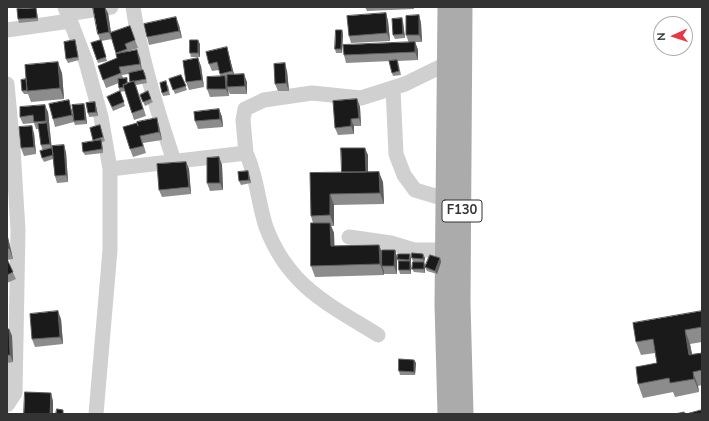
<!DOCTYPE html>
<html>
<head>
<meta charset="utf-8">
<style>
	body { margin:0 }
	#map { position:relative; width:709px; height:421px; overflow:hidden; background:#fff; font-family:"Nunito Sans",sans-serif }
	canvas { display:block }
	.frame { position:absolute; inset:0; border:8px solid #333; pointer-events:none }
	.north { position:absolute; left:653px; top:16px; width:40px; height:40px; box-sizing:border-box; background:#fff; border:1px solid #adadad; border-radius:50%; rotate:267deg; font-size:11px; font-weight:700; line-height:16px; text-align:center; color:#333 }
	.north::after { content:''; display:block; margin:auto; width:14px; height:18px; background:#e63946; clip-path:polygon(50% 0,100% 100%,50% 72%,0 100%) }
</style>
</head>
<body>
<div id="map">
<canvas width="709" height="421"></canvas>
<div class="frame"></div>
<div class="north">N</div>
</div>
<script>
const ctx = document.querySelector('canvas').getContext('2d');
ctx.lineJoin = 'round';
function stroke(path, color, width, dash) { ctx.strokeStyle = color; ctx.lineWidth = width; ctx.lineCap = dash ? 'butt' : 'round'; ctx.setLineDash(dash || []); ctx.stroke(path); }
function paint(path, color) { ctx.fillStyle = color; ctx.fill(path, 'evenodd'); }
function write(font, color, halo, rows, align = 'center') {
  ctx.font = font + ' "Nunito Sans",sans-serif'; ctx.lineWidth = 4; ctx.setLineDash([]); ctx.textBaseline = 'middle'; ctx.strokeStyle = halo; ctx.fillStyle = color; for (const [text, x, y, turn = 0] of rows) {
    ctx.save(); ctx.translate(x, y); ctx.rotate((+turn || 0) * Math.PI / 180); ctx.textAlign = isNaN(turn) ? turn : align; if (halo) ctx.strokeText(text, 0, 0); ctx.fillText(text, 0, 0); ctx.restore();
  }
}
stroke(new Path2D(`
	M65,7L86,62L101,117L110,169V250L96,414
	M133,7C141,59 157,111 174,161
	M67,14L111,7
	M7,30L70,21
	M7,84L13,149L18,230L15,393L7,405
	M393,88L396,154L404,175L415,190L445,199
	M246,153L243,120L245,109L264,100L312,93L361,98L405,84L446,64
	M110,169L246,153C257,176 258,203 266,227C288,286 328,304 378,335
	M349,237L391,243L414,250H445`), '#d0d0d0', 15);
stroke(new Path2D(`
	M447,7L444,304L447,414
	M463,7L461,303L464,414`), '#ababab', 19);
paint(new Path2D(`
	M365,7H414V9L367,11Z
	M37,12L38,21L19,23L18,19Z
	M108,13L111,33L130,26L138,48L128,51L140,58L142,70H143L145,73L147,83L136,85L146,116L134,120L125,91L120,92L119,88V83L106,88L98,66L117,58L116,54L112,39L101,41L107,61L98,63L91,43L100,40L98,34ZM129,74L130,83H128V82L123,78L122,75Z
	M386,13L388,21L390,41L351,43L349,36Z
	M419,15L421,23L422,42H415L418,50V60L398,61L401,75L393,76L392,73L391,61L346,63L344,55L409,43L406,35Z
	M403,22L405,38L395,39L393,35Z
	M179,25L182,38L149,45L147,37Z
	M343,34L342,53H336L335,49Z
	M75,40L76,44L79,60L68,63L66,59Z
	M200,44V57H191L190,53Z
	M229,55L234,75L247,82V94H230L228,90L229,96L210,97L207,89L221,77L219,70L212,71L209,64Z
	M201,66L204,87L189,90L186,82Z
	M287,71L289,91H278L275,84Z
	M62,73L64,99L31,102L28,94H24L22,91Z
	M181,75L187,90L175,94L169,79Z
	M168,85L170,95L163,96L162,93Z
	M120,91L125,106L113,111L107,97Z
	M140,95L151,99L153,102L145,106Z
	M357,99L360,107L361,126H354V134L338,135L335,128Z
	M96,106L98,116L89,117L88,113Z
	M85,107L87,124L75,125L74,122L55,127L53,119L71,108L73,116Z
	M219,109L222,117L223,127L198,129L195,121Z
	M48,112L52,150L66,152L68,182L57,183L55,176L53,159L44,162L42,158L43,151L41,145L39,129H36L34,123L23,124L20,117Z
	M100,125L105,141L102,142L103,153L85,155L83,152L93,141L90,128Z
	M138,126H159L162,140L143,143L146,153L133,157L130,149Z
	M34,133L36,154L24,156L21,148Z
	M368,155V172L383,182L384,204L334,205V226H331L334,233V246L379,245L382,252L395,250L397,257V274H384V271V275L315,277L311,266L313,223L311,216L342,172Z
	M219,157L222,165L223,190L210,191L207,183Z
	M186,162L189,169L191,194L162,197L159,190Z
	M248,171L249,174L251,183L241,185L239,181Z
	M7,234L13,259L7,260L16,279L7,283Z
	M411,258V274H400L399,270V263L397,259Z
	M412,258H425L424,263L425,266L440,258L441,262L437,274L427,271L425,267V273L414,272L412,269L413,262Z
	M702,312V342L690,344L692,354L702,353V385L698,386L699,392L675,397L673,392L643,398L638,384L657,363L655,353L641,355L636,342Z
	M61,319L63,344L35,347L32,339Z
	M7,329H9L12,336L13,362L7,363Z
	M414,360L416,363L415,375H400L399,371Z`), '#8c8c8c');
paint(new Path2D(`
	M105,7L108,13L112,39L109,32Z
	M36,8L37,12L38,21L37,18Z
	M386,13L388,21L390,41L387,33Z
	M419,15L421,23L422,42L419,35Z
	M176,17L179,25L182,38L179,31Z
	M402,18L403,22L405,38L403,34Z
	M342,30L343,34L342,53L341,49Z
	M198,40L200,44V57L198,53Z
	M415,42L418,50V60L415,52Z
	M227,47L229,55L235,78L232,71Z
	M137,50L140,58L142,72L140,64Z
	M198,58L201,66L204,87L202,80Z
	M58,62L62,73L64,99L60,88Z
	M285,63L287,71L289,91L286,83Z
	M244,74L247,82V94L245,86Z
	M225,76L228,84L227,87L228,90L229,96L226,89Z
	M357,99L360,107L361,126L359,118Z
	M69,100L71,108L75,122L72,115Z
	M95,102L96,106L98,116L96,112Z
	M84,104L85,107L87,124L85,120Z
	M45,105L48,112L52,152L50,144L48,125L46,121Z
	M219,109L222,117L223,127L220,119Z
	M157,118L159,126L162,140L159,132Z
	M351,119L354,126V134L351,126Z
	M32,126L34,133L36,154L34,147Z
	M101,140L102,144L103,153L102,149Z
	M64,145L66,152L68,182L66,175Z
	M365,148L368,155V182L366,175Z
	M219,157L222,165L223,190L220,183Z
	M186,162L189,169L191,194L189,187Z
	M248,171L249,174L251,183L249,180Z
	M379,172L383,182L384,204L380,193Z
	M330,194L334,205V226L330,215Z
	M330,223L334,233L335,257L331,246Z
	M7,234L8,237L13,259L9,248L7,240Z
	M379,245L383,256L382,266L384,271V275L380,264Z
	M395,250L397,257V274L394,266Z
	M410,254L411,258V274L410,270Z
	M423,254L425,258L424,263L425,266V273L424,269V263L423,259Z
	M440,258L441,262L437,274L435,271Z
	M58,311L61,319L63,344L60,337Z
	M9,329L12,336L13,362L10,355Z
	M685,330L690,344L695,369L689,355Z
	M414,360L416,363L415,375L414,372Z
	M693,372L698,386L699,392L694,379Z
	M51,393L53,401V414H50Z`), '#5f5f5f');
const building = new Path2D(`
	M93,7H105L109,32L98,34Z
	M36,8L37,18L18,19L17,9Z
	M386,13L387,33L349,36L347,16Z
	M419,15V35H406V16Z
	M176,17L179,31L147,37L144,24Z
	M402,18L403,34L393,35L392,19Z
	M130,26L135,40L125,44L127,49L116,53L110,33Z
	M336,30H342L341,49H335Z
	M75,40L78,57L66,59L64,42Z
	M101,40L106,57L97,60L91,43Z
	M190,40H198V53H190Z
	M415,42V52L344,55L343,45Z
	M227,47L232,71L220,74L217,62L209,64L206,52Z
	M137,50L140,64L119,67L121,73L103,80L98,66L117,58L116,54Z
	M198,58L202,80L186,82L183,61Z
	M397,60L399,71L392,73L389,61Z
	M58,62L60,88L27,91L25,65Z
	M285,63L286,83L275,84L274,64Z
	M143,70L146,79L130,82L129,73Z
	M244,74L245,86L227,87V75Z
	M181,75L186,86L173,90L169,79Z
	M225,76L226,89H207V77Z
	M127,78V84L123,85L124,87L119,88L118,79Z
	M26,79L27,90L22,91L21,80Z
	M134,81L143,109L132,113L123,85Z
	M166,81L168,91L162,93L160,83Z
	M120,91L124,102L112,107L107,97Z
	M148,91L151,99L143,102L140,95Z
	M357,99L359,118L351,119V126L335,128L333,101Z
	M69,100L72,115L53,119L49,104Z
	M95,102L96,112L88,113L86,103Z
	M84,104L85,120L74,121L72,105Z
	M45,105L46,121L34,122L33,115L20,117V107Z
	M219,109L220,119L195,121L194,112Z
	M157,118L159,132L140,136L143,146L130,149L123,127L137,123L138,126L137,122Z
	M47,123L50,144L41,145L38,124Z
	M100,125L103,137L93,140L90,128Z
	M32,126L34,147L21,148L19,127Z
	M101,140L102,149L83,152L82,143Z
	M64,145L66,175L55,176L52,146Z
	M52,148L53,155L42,158L40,151Z
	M341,148H365L366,172H342Z
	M219,157L220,183H207V158Z
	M186,162L189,187L159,190L157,164Z
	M248,171L249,180L239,181L238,172Z
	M379,172L380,193L330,194V215L311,216L310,173Z
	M311,223H330L331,246L379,245L380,264L311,266Z
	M7,240L9,248L7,249Z
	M382,250H395L394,266H382Z
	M412,253L423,254V259L412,258Z
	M398,254H410L409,260L397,259Z
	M430,255L440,258L435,271L425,267Z
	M7,259L13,272L7,275Z
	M399,261H410V270H399Z
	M413,262H424V269H412Z
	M58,311L60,337L32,339L30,314Z
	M702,311V327L685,330L689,355L702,353V370L693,372L694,379L670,383L669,378L638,384L636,367L657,363L653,339L636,342L633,323Z
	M7,329H9L10,355H7Z
	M399,359L414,360V372L399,371Z
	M25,392L51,393L50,414H24Z
	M57,409L63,410V414H56Z
	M702,410V414H675L684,412L685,414Z`);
paint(building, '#1a1a1a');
stroke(building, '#5f5f5f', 1);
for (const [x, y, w] of [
	[462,211,40]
]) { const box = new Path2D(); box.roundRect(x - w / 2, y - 11, w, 22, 3); ctx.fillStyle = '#fff'; ctx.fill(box); stroke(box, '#333', 1); }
write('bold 13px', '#333', null, [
	["F130",462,211]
]);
</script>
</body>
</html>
